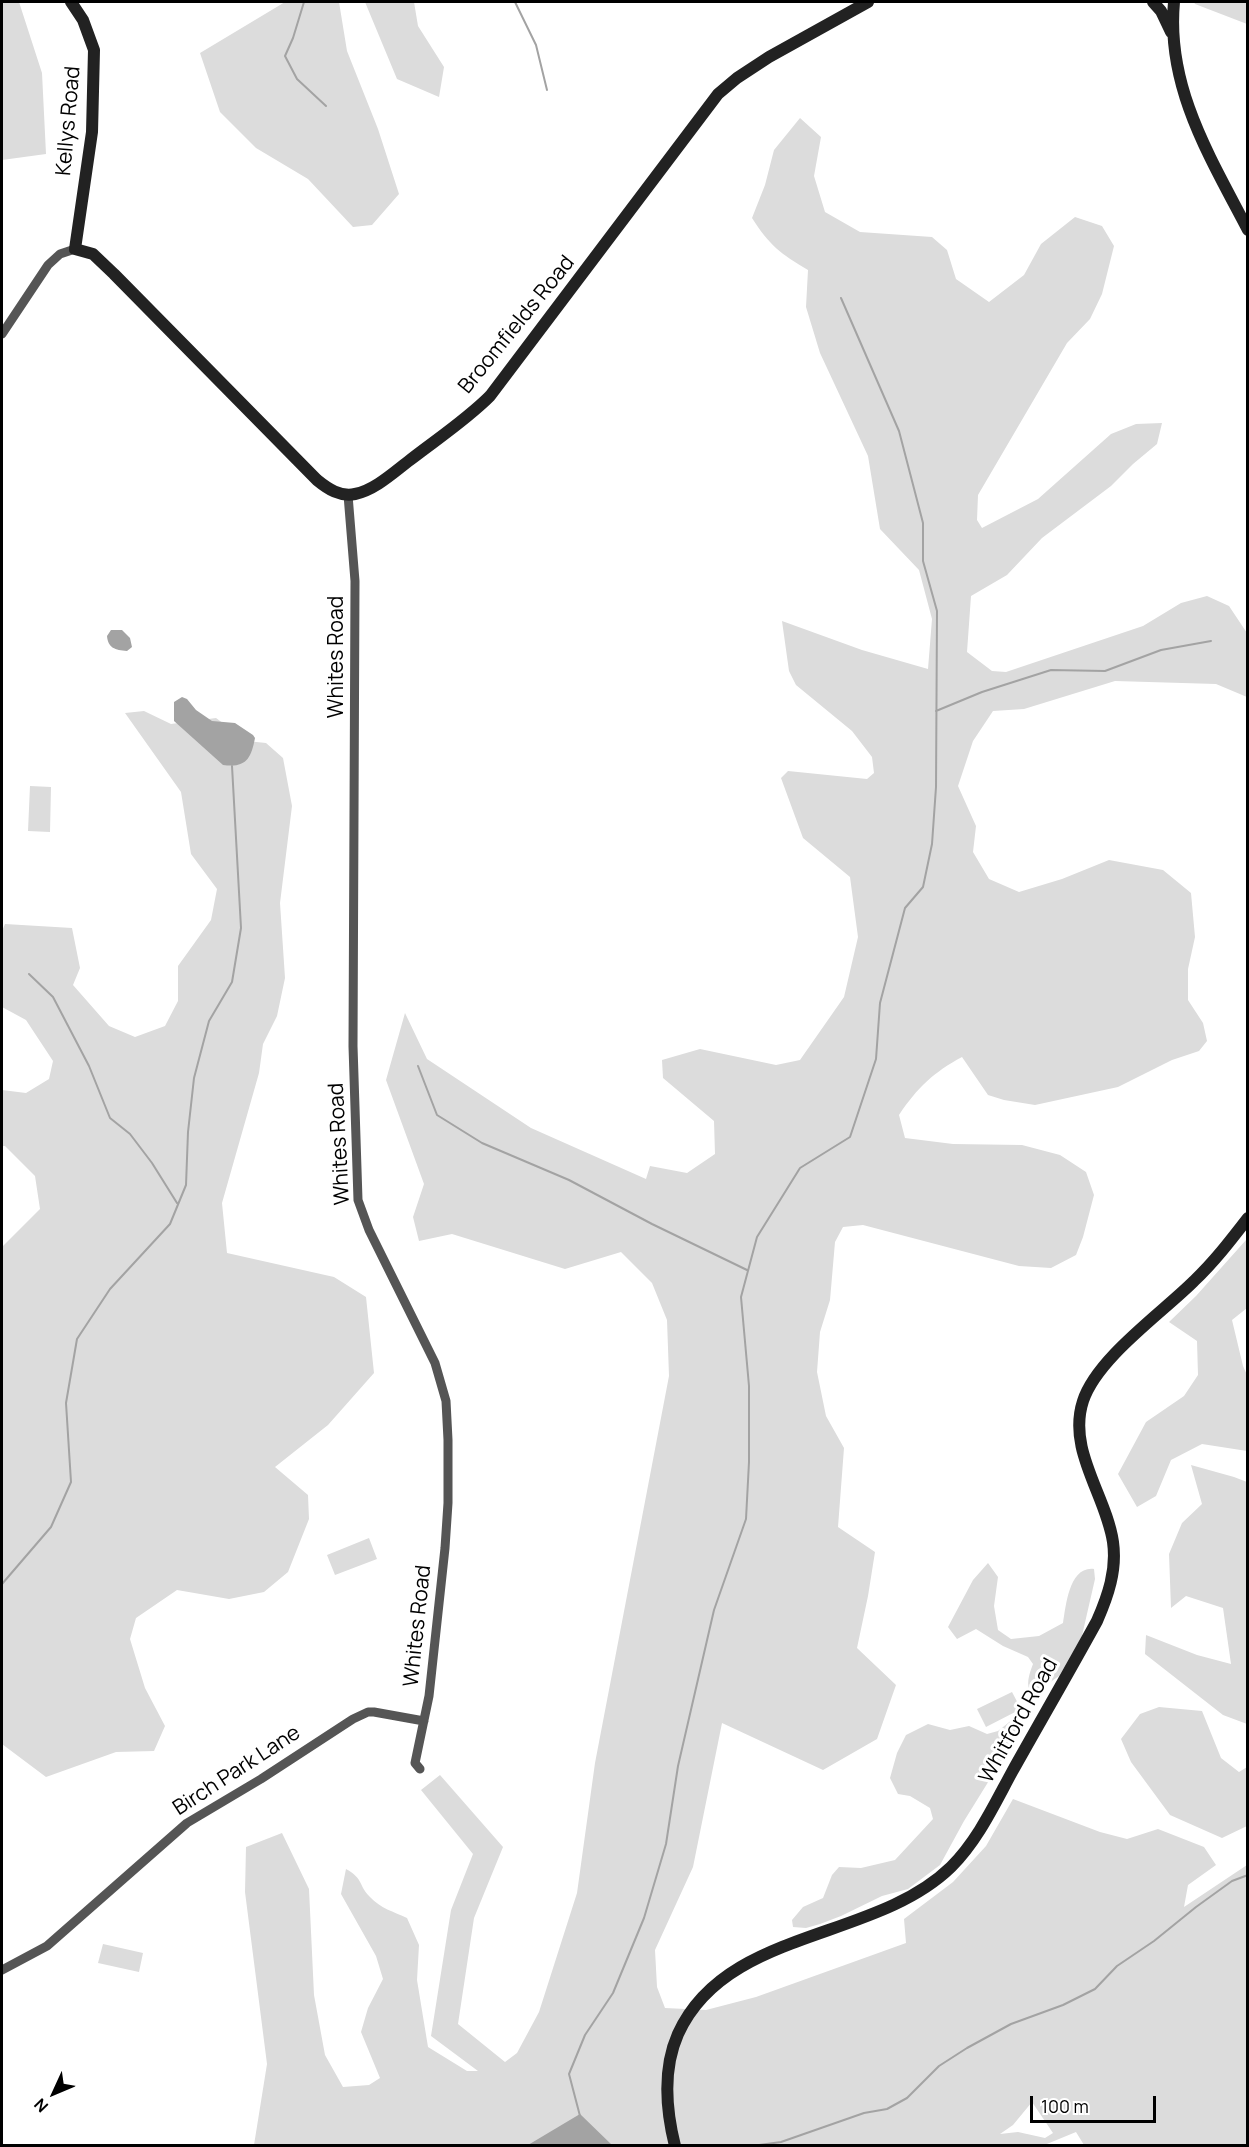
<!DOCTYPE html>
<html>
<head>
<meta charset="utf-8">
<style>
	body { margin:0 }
	#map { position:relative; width:1249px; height:2147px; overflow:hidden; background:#fff; font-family:Manrope,sans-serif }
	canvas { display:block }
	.frame { position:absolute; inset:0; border:3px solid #000; pointer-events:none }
	.north { position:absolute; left:24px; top:2063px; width:60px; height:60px; -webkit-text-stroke:4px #fff; paint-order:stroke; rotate:226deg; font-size:16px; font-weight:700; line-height:24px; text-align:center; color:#000 }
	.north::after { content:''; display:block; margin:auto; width:21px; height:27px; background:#000; clip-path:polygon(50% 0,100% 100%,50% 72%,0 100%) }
	.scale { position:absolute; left:1030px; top:2096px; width:126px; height:27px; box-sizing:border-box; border:3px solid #000; border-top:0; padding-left:8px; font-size:18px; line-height:21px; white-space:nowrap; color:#000; -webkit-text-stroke:4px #fff; paint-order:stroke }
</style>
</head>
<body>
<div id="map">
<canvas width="1249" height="2147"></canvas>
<div class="frame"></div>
<div class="north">N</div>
<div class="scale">100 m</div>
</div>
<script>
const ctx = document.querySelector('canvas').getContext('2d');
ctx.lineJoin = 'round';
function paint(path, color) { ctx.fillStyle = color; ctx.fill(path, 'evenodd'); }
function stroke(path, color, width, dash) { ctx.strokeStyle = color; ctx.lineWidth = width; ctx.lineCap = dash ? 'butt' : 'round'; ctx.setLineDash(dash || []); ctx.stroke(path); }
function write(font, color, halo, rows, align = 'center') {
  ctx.font = font + ' Manrope,sans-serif'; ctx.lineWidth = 6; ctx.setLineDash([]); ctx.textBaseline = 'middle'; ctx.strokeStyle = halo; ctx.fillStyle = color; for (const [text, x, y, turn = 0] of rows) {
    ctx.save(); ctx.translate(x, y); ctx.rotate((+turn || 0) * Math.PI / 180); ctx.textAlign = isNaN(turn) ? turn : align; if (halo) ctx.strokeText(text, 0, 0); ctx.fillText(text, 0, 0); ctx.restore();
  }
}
paint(new Path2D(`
	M2,2H19L42,73L46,154L2,160Z
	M285,2H339L347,51L378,129L399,194L372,225L353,227L308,179L256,148L220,112L200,53Z
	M365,2H414L418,26L444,67L439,97L397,79Z
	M1194,2H1247V24L1195,4Z
	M800,118L821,137L814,176L825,212L860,232L932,237L947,250L956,279L989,302L1024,275L1041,244L1075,217L1102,226L1114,246L1102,294L1090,319L1067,343L978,495L977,520L982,528L1038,499L1111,434L1136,424L1162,423L1157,444L1133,464L1111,486L1042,538L1007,575L971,596L967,652L992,671L1006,672L1143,626L1181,603L1207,596L1229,606L1247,633V697L1216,684L1115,681L1024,709L993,711L973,741L958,786L976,826L973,852L989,879L1019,892L1062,879L1109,860L1163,870L1191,893L1195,937L1188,969V1000L1203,1023L1207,1041L1199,1051L1172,1060L1118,1087L1035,1105L1004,1100L988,1095L962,1057C934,1072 917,1088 899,1115L905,1138L953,1144L1022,1145L1060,1155L1086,1172L1094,1195L1083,1237L1076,1255L1051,1268L1019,1266L863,1225L843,1227L835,1242L830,1300L820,1332L817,1372L826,1416L844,1448L838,1527L875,1552L868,1596L857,1648L896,1685L877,1739L823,1770L722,1723L693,1867L655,1950L657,1987L665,2008L706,2010L756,1997L906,1943L904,1919L953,1882L986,1846L1013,1799L1100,1832L1127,1839L1158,1829L1204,1847L1216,1865L1188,1885L1184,1907L1247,1865V2145H1084L1076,2132L1042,2146L254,2145L267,2064L245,1892L246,1847L282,1833L309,1889L314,1995L325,2055L343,2087L369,2085L380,2078L361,2032L368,2008L383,1979L376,1956L341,1894L346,1869C364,1879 358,1885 370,1897C380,1908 394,1912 407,1918L419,1945L417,1980L428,2047L467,2071H478L431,2036L451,1910L473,1854L421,1790L440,1775L503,1847L474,1918L458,2024L505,2062L517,2053L539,2012L577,1893L595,1763L669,1376L667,1320L652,1283L621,1252L565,1269L452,1234L419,1241L413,1217L424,1184L386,1080L405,1013L427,1059L531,1128L646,1179L650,1166L687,1173L715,1154L714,1121L663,1078L662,1060L700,1049L776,1065L800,1060L844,997L858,937L850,877L803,838L781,778L788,771L867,779L874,773L872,757L852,731L796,685L789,671L782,621L862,650L928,669L932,619L919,570L880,529L868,456L820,353L806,307L808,270C781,254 769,245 752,218L765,185L774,150ZM1032,2102L1053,2133L1045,2138L1018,2132L1000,2134L1013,2125Z
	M144,711L171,724L216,718L247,741L266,743L283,758L292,806L280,903L285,978L277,1016L263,1044L259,1073L222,1203L227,1253L334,1277L366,1297L374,1373L328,1425L275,1467L308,1495L309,1519L288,1572L264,1592L229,1599L177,1590L136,1618L130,1639L145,1688L165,1726L154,1751L116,1752L46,1777L2,1744V1247L40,1209L35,1176L5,1146H2V1090L26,1093L49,1079L53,1061L26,1020L2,1007V931L5,924L72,928L80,968L73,985L109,1026L135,1037L165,1026L178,1001V966L211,920L217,889L191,854L181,792L125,713Z
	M30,786L51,787L50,832L28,831Z
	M1246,1240H1247V1308L1232,1320L1243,1366L1247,1375V1451L1202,1444L1171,1460L1156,1496L1137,1507L1118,1474L1146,1422L1184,1396L1198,1375L1197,1341L1169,1322L1196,1296Z
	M1191,1465L1234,1477L1247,1482V1724L1223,1715L1145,1654L1146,1635L1197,1655L1231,1664L1223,1608L1186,1596L1171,1608L1169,1554L1182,1523L1202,1504Z
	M369,1538L377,1559L335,1575L327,1555Z
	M988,1563L998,1577L994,1606L998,1630L1011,1639L1039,1636L1063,1623C1066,1606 1069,1566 1094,1569L1095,1579L1081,1640L1059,1676L1032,1695C1025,1685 1029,1675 1033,1664L1028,1657L1003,1646L976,1629L957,1639L948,1627L973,1580Z
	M1012,1692L1021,1709L986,1727L977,1709Z
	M1159,1707L1202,1711L1221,1758L1239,1772L1247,1767V1826L1222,1838L1170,1815L1131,1762L1121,1739L1140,1714Z
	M1013,1719L1020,1720L1021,1729L964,1821L940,1865L908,1889L882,1896L841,1916L820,1924L806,1928L793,1927L792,1920L803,1907L823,1898L832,1875L839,1867L861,1868L895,1860L933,1819L930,1808L910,1796L898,1794L890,1778L897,1753L906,1735L928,1724L950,1730L969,1726L987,1734L998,1731Z
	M103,1944L143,1953L139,1972L98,1963Z`), '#dcdcdc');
paint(new Path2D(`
	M111,630H122L130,638L132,647L127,651C115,650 108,648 107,636Z
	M182,697L187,699L196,710L212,721L235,723L253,735L255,738C251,759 246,768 223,765L174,721V702Z
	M580,2114L612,2145H528Z`), '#a3a3a3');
stroke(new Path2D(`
	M304,2L293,38L285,56L297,79L326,106
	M515,2L536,45L547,90
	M936,711L982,692L1051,670L1105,671L1161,650L1211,641
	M29,974L53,997L89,1066L110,1118L130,1134L152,1163L177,1203
	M418,1066L437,1115L482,1143L569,1180L652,1224L747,1270
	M2,1584L51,1527L71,1482L66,1403L77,1339L110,1289L170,1224L186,1185L188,1132L194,1078L209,1021L232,982L241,928L232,766
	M580,2116L569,2074L585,2035L613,1993L644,1918L666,1844L678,1766L714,1610L746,1519L749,1462V1386L741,1297L757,1237L800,1168L850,1137L876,1059L880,1003L905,908L923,887L932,844L936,787L937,611L923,561V523L899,431L841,298
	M752,2146L781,2142L864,2113L887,2109L907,2098L939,2066L967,2048L1011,2024L1063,2005L1095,1989L1117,1966L1154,1941L1196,1907L1232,1881L1248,1875`), '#a3a3a3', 2);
stroke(new Path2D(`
	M2,334L48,265L60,254L75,249
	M348,495L355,581L353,1046L358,1200L369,1230L435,1363L446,1401L448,1440V1503L445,1548L429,1696L415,1763L420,1769
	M2,1970L47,1946L187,1823L261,1779L353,1719L368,1712H374L424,1721`), '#555', 9);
stroke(new Path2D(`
	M71,2L83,20L94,50L92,132L75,249L93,254L114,274L317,480C328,489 340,497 355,494C375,490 394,472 410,460C437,439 466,420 490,396L718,94L737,78L769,57L868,2
	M1153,2L1161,11L1171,32
	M1174,2C1166,87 1210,157 1248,230
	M675,2146C666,2110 663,2068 678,2034C726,1928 874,1942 951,1867C978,1840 994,1805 1012,1772C1040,1722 1069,1672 1097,1621C1108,1596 1117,1570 1113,1542C1106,1495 1067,1450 1083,1401C1097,1358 1162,1313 1194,1281C1214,1262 1231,1240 1248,1218`), '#222', 12);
write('21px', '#000', '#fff', [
	["Kellys Road",69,121,-85],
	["Broomfields Road",517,325,-51],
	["Whites Road",337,657,-90],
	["Whites Road",340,1144,-93],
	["Whites Road",418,1626,-84],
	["Whitford Road",1019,1721,-61],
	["Birch Park Lane",237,1771,-33]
]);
</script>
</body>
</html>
